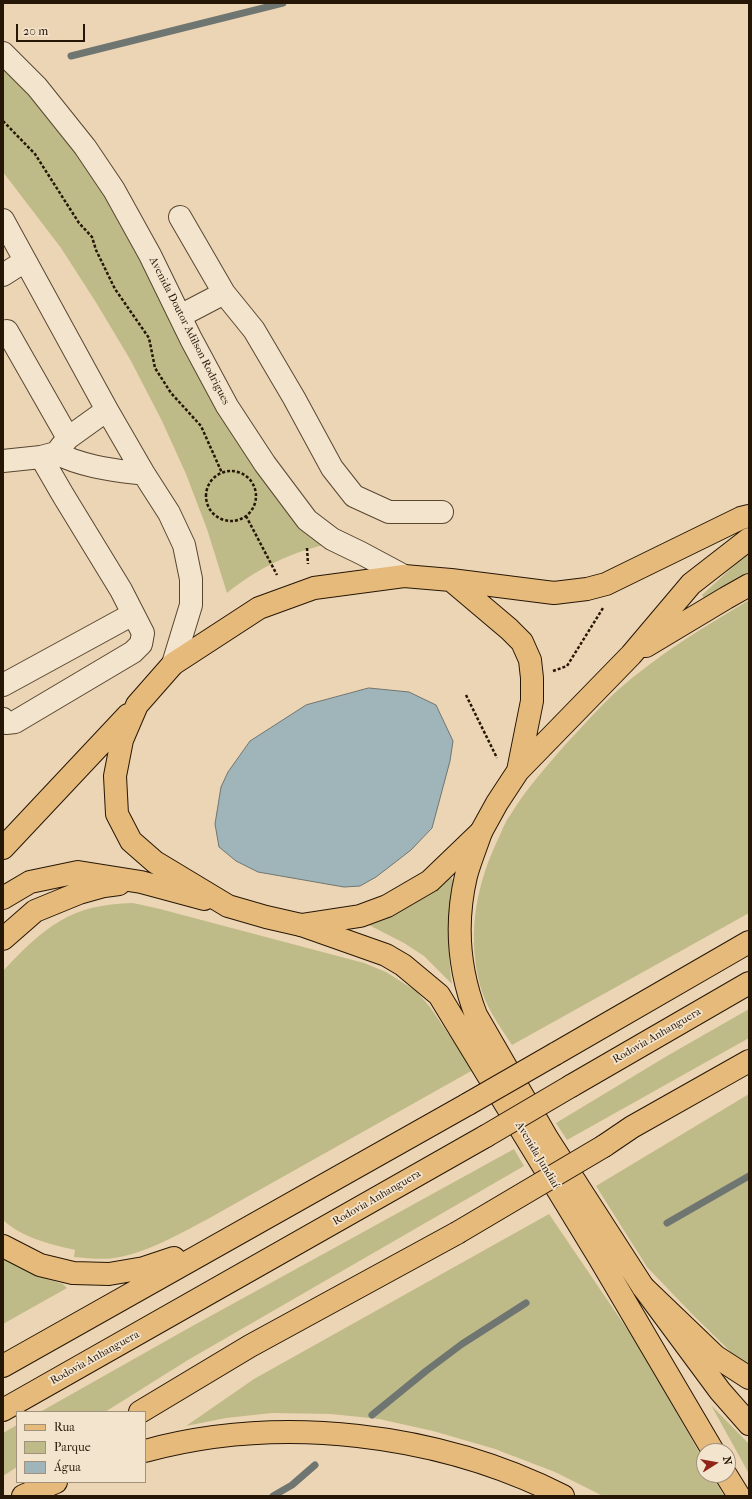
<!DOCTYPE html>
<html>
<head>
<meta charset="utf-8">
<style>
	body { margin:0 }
	#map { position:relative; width:752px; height:1499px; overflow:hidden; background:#ecd5b4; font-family:"IM FELL French Canon",serif }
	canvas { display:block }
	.frame { position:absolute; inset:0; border:4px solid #261605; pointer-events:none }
	.legend { position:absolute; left:16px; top:1411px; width:130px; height:72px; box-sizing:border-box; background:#f3e4ce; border:1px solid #a1927e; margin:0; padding:5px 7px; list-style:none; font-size:12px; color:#261605 }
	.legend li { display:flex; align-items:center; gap:8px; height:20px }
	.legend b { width:20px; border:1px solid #a1927e }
	.north { position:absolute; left:696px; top:1443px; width:40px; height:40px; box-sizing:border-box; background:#f3e4ce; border:1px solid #a1927e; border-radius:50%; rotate:79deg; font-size:11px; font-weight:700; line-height:16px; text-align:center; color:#261605 }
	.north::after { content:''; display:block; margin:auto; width:14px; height:18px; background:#8f2418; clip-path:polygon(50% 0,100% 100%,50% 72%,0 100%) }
	.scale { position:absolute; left:16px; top:24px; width:69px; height:18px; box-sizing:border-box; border:2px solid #261605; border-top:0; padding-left:5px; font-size:12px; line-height:14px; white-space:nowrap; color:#261605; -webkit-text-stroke:3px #f3e4ce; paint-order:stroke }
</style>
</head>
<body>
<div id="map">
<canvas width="752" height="1499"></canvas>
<div class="frame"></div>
<ul class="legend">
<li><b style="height:5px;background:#e6ba7a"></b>Rua</li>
<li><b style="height:11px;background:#bfbb88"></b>Parque</li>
<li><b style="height:11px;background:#9fb5b9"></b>Água</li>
</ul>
<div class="north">N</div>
<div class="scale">20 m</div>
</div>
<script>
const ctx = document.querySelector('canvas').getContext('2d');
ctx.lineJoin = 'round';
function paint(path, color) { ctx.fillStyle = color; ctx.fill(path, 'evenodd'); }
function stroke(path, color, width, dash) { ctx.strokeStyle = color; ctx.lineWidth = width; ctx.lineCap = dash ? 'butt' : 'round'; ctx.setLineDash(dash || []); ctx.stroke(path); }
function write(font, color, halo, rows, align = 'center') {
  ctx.font = font + ' "IM FELL French Canon",serif'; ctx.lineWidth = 3.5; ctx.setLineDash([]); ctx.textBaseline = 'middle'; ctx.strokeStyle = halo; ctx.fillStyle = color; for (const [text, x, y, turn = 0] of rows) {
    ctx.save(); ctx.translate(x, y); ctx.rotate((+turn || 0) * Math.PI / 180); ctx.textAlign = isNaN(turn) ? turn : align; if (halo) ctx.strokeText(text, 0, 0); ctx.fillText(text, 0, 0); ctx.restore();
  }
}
paint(new Path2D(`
	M3,60L59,120L323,545C285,555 257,569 227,593L207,529L186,474L162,421L131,361L97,304L61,248L3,172Z
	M749,552V572L705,600L702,595Z
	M749,600V913L512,1045C499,1025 484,1005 479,981C467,930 477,882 500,835C503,828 506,820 511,814C526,789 546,767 565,745C583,726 600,706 619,689C659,654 704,627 749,600Z
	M450,876L454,881C447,915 447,949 452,984L424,956L404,943L367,924L392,915L412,905Z
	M133,903L160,909L364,963L386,972L416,991L430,1007L473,1070L206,1220C177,1235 147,1253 114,1258C102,1260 87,1258 74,1257L75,1250C49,1244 23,1238 3,1220V971C44,927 71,904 133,903Z
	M749,1009V1038L567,1140L556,1123L667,1056Z
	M749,1094V1367L738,1359L693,1315L647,1267L596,1186Z
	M514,1149L524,1166L188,1360L105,1412H40L187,1329Z
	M549,1214L642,1351L704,1461V1475H712L724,1496H603L555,1472L495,1449L433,1431L379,1419L331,1414L272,1413L226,1418L186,1426L254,1379Z
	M3,1259L38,1276L63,1284L67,1288L3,1324Z
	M711,1405L749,1444V1474L748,1472Z
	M17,1425V1467L3,1476V1433Z`), '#bfbb88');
const water = new Path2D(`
	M369,688L409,692L436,705L453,741L450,761L432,828L411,850L376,877L360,886L344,887L258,872L236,861L219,847L215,824L221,787L228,772L250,741L306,705Z`);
paint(water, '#9fb5b9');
stroke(water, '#6f7571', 1);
stroke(new Path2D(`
	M71,56L283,3
	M667,1223L749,1176
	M372,1415L426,1371L462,1344L526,1303
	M273,1496L292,1485L315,1465`), '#6f7571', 7);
const minor = new Path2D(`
	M3,53L37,87L85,147L114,190L150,255L191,339L227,406L265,464L307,520L332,539L361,553L404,576
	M180,217L224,293L254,330L294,398L332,468L354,496L389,512H442
	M3,220L107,410L144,474L169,513L184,545L191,579V605L173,664
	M3,275L25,261
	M180,316L224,293
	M7,331L68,438
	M56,453C83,467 114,470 144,474
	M3,461L41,457L56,453L68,438L107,410
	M3,685L133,614
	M3,719L6,723L15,722L133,652L141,644L143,633L121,590L63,495L41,457`);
const major = new Path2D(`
	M481,832C476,847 470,861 466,876C455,923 459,971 476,1015L547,1138L643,1287L720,1391L749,1424
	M301,925L386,955L403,965L439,995L600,1259L713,1451
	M726,1475L739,1496`);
const highway = new Path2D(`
	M404,576L451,580L509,629L522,642L530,660L532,678V701L518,771L497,803L481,832L430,881L387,906L360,916L301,925L266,917L228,906L155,862L131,841L117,814L115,776L122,740L137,705L173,664L259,608L314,588Z
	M451,580L554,593L587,589L606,584L741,518L749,516
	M646,646L726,598L749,585
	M518,771L631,655L691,584L749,539
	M3,848L128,715
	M3,898L30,882L78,872L141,882L204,899
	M3,939L35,911L79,893L104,886L119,884
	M555,1054L749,942
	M571,1086L749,983
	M604,1146L632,1127L749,1061
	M3,1246L40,1265L73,1273L109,1274L144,1268L174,1258
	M643,1287L715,1356L749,1378
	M3,1366L468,1104
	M3,1410L486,1136
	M140,1412L250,1346L457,1233
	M145,1451C281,1414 438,1433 563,1496
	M23,1496L56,1482`);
stroke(minor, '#584631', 24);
stroke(major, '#261605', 24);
stroke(highway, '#261605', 24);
stroke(new Path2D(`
	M3,121L35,154L79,223L92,237L96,250L115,289L149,338L155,368L171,393L201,426L222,473
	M206 496a25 25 0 1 1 50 0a25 25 0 1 1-50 0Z
	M246,516L277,575
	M307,548L308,564
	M553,671L567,666L603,608
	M466,695L497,758`), '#261605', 2.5, [3, 2]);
stroke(minor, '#f3e4ce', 22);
stroke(major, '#e6ba7a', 22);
stroke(highway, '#e6ba7a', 22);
const highwayBridge = new Path2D(`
	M468,1104L555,1054
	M486,1136L571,1086
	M457,1233L604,1146`);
stroke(highwayBridge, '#261605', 24, []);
stroke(highwayBridge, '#e6ba7a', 22);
write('11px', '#261605', '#f3e4ce', [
	["Avenida Doutor Adilson Rodrigues",189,331,63],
	["Rodovia Anhanguera",657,1036,-30],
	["Avenida Jundiaí",537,1155,59],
	["Rodovia Anhanguera",377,1198,-30],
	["Rodovia Anhanguera",95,1358,-29]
]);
</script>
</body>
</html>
